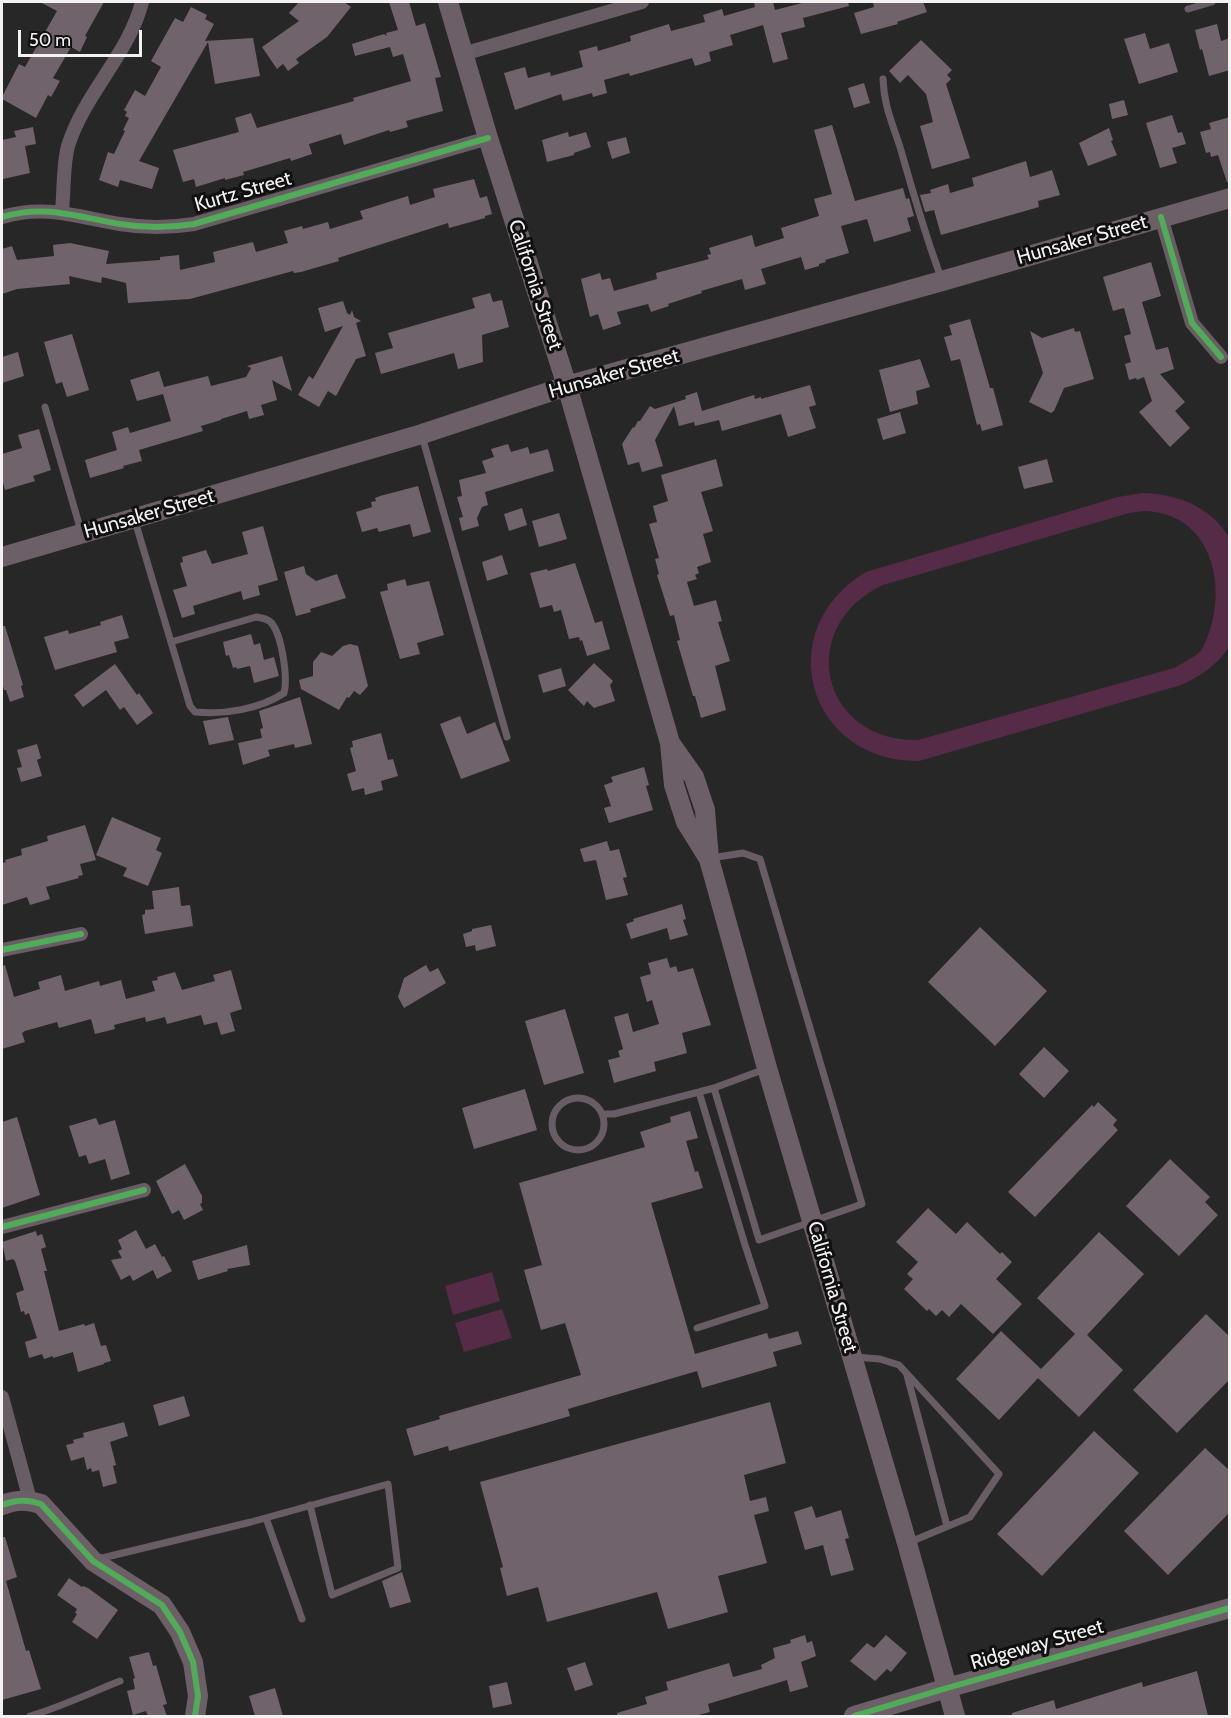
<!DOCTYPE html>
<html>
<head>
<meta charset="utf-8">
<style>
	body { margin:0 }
	#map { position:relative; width:1231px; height:1718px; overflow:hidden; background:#282728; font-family:Cabin,sans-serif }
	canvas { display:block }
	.frame { position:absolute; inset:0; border:3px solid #f3f1f2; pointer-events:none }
	.scale { position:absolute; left:18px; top:30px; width:124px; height:27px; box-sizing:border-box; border:3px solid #f3f1f2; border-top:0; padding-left:8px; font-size:18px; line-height:21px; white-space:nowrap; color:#f3f1f2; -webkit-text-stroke:4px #111010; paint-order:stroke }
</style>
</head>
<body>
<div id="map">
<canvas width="1231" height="1718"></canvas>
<div class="frame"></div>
<div class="scale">50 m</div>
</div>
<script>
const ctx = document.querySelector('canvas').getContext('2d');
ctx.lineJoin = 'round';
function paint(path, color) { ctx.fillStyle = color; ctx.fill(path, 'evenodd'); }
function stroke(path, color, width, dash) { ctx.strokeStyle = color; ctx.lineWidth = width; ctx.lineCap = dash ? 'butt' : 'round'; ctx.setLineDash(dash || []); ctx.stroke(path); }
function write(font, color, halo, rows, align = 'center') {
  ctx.font = font + ' Cabin,sans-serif'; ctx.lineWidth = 6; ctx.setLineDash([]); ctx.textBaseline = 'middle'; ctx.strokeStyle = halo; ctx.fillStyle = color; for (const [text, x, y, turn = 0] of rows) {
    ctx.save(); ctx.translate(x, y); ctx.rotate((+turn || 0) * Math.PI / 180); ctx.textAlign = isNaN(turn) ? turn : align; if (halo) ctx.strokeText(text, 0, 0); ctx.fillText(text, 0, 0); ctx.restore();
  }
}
paint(new Path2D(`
	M1142,493C1178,494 1209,506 1229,537V647C1217,665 1201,676 1181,685L919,761C807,762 770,629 866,572L1118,497ZM1143,511C1217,512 1231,598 1201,651C1193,658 1183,663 1174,668L918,740C820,742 795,626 883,585L1129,513Z
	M492,1272L500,1301L453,1315L445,1286Z
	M502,1309L512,1338L464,1352L455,1323Z`), '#552b47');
paint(new Path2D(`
	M40,2H104L85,36L87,37L80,52L71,47L53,78L60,81L51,97L48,95L36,118L2,99V97L19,64L25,67L57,11Z
	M299,2H344L351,7L327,37L296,59L299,63L288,71L283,64L277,69L262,47L299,21L289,13Z
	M389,2H409L416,26L425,23L441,77L435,78L443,111L406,121L408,127L390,132L389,130L344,145L341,134L309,144L312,154L291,161L290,158L243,172L244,175L225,180V178L196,187L194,179L183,182L173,150L239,132L235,118L251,113L257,128L354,101L353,98L411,81L403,54L393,57L390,47L355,56L352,44L384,34L387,36L386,33L398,30Z
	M754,2H773L775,10L806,2H848L849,6L803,18L805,27L781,33L788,59L773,63L763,25L730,35L733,45L709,52L711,61L695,66L692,58L630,76L629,73L604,80L607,93L593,97L592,93L563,101L561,94L515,110L504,73L525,67L528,78L550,72L551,76L583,67L579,51L597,46L598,51L631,41L630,36L669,24L671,31L705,22L703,15L722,9L724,16L755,7Z
	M873,2H923L927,12L897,22L898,24L861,34L854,13L874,7Z
	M191,7L207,15L205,19L214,24L205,41L253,38L260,76L215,84L208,42L139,161L159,168L152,189L120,180L118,187L99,180L108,152L114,154L125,131L123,130L129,118L125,116L127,112L124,110L135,90L145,96L161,67L151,61L175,18L183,22Z
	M1217,24L1221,41L1230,38V70L1209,76L1202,49L1200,50L1195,30Z
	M1145,33L1150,49L1169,43L1178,72L1139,84L1124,39Z
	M921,40L952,70L947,75L951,79L946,84L970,158L932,169L920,126L933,122L926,94L908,75L900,83L889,71Z
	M864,83L870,103L854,108L848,88Z
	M1124,100L1128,115L1112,119L1109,104Z
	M1172,115L1178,133L1182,132L1186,144L1172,148L1177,163L1160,168L1146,123Z
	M1230,117V182H1227L1218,155L1211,157L1210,152L1206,153L1200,132L1211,129L1209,123Z
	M832,125L855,201L903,188L906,199L909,198L914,216L907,218L911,231L874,242L867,219L841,226L849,253L825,260L826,262L819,264V266L805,270L801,257L761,269L766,284L745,290L742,279L701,291L702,293L668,304L669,306L651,312L648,304L617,312L621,324L603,330L598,314L590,317L581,279L600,273L602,280L610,278L614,291L657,279L656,273L709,259L707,255L711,254L709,248L752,235L755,247L784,238L781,228L819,216L814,199L832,194L814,130Z
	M33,127L36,144L25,146L30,173L3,179L2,140L16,137L14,131Z
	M1109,128L1113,140L1111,141L1117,155L1088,166L1079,143Z
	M568,132L569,137L586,132L591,147L574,153V155L547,162L542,140Z
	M626,137L630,153L612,159L607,142Z
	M1026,161L1030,177L1052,170L1060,195L1038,201L1039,207L941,235L934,210L925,212L920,195L931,193L930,190L948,184L950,193L974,186L972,178Z
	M474,179L480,198L487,196L492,214L485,216V218L449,228L448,223L338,258L339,261L301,272L294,273L293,271L190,299L128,303L126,283L102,277L101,283L69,276L70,284L17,289L2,294V249L12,246L17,260L54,256L53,245L70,243L109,251L106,264L160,260V257L179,255L180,270L215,262L213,252L253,242L256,252L288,243L284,231L302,226L303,229L328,222L330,229L363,219L360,211L408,196L410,205L435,197L433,189Z
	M1151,262L1161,296L1142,302L1156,350L1168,347L1174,369L1160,374L1185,402L1175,411L1190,428L1170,447L1139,412L1152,401L1144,377L1137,380L1136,378L1129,380L1125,364L1131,362L1124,336L1131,334L1124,308L1113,311L1103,277Z
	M490,293L493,302L502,300L509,327L482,335L483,362L458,369L454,353L381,374L375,353L393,348L388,333L475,308L472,298Z
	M343,301L347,313L350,315L352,310L354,317L361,321L356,323L366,356L356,359L336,396L328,391L319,407L298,395L309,376L313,379L343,326L325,332L318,308Z
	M970,319L990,388H993L1003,425L982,431L980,424L977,425L960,359L951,361L944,337L952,335L949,325Z
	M1074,328L1075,332L1080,331L1094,379L1064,388L1054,411L1051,413L1029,402L1043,373L1030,331L1042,338Z
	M72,334L89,390L67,397L62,382L56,384L44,342Z
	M18,352L24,376L2,383V357Z
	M282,356L292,391L272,380L277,400L261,405L264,415L249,419L247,411L221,419V420L201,426L203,431L139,450L142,461L123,466L124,468L90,478L85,460L117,450L112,432L128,427L130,433L171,421L163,394L137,401L130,380L159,371L164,387L208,376L211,386L246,377L251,368L247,366Z
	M920,359L930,387L916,391L918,404L890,412L879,370Z
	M810,385L816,405L809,407L816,428L788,437L781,414L722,431L719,420L695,426L694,422L679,426L674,406L655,440L663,466L642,472L639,462L628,465L622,444L633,427L634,428L638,421H640L650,406L655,409L686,399L685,396L697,392L702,411L754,395L755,399L761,397V399Z
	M900,412L906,433L883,440L877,419Z
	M39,429L51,470L33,476L35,481L5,490L2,479V454L22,448L18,435Z
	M508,444L511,452L528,447L530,454L548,449L554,471L485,492L488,505L482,507L477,518L479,526L462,531L459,518L463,517L457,497L462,496L459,480L486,473L482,461L494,457L491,449Z
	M716,459L723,486L701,492L713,531L703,534L711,562L697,567L699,573L695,575L697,579L687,582L694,606L716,600L722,621L718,622L730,661L715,666L726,710L701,718L695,696H693L677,641L680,640L674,615L670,616L657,575L659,574L655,559L659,558L649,524L657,522L653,506L668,501L661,475Z
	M1047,459L1053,482L1024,489L1018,467Z
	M418,486L431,532L413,537L410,524L379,532L377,528L362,532L356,512L372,507L371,502L376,501L375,498L380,496Z
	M522,508L527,525L509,531L504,514Z
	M559,513L567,539L539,547L532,521Z
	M263,526L278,580L258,586L260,595L243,600L241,591L193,606L195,614L182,618L173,590L187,586L180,563L183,562L182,557L206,550L212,564L248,554L242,532Z
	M502,555L508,574L487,581L482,562Z
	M575,563L595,623L602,621L610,649L587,656L582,640L580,641L579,637L569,639L561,610L554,612L552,605L540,608L530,573L547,569L548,571Z
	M304,566L306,574L316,581L337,574L346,598L310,609L311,612L296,616L284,572Z
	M405,579L407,586L429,581L444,635L417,643L420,654L400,659L380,592L388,590L387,584Z
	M122,615L129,638L114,642L117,652L55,670L44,637L68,630L69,634L101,625L100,622Z
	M2,626H5L23,685L21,686L24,697L10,702L6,690H4L2,682Z
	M251,634L254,645L260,643L264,660L274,657L279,676L254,683L250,666L237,669L236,667L233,668L229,655L226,656L223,642Z
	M350,644L358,646L368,686L360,695L354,691L349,698L347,697L339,710L301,689L299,680L313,676V662L321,652L332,656L343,646Z
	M594,663L613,681L610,685L615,701L594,708L587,701L584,706L568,690Z
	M115,664L137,695L139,693L153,713L137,725L124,707L120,710L106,690L83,707L74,695Z
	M561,668L566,686L543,693L538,675Z
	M300,697L312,744L295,748L294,744L268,750L270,756L243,765L238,743L262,738L260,729L263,728L259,711Z
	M460,716L467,734L495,722L510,761L461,779L440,724Z
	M228,717L234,740L209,745L203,721Z
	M381,733L388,760L393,759L398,776L381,781L383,790L365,795L364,788L352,791L347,774L356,771L350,748L353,747L352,741Z
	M37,744L41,758L37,760L42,776L21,782L17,768L22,767L17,750Z
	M644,767L649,785L646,786L653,810L609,823L604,808L611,806L604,785L613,782L611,777Z
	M112,817L161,838L156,850L162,853L148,886L123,876L127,868L96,855Z
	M85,825L96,860L80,864L83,875L78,876L79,878L46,887L50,899L30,905L27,897L2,905V863L6,862L5,860L22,855L21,849L48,841L47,836Z
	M607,841L610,851L619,849L627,877L623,878L628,895L606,900L596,860L584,862L580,849Z
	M179,887L181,906L190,905L193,926L145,934L142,915L145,914V910L154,909L152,891Z
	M682,904L686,919L683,920L688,935L670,940L667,928L631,939L626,924L634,921L633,919Z
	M491,925L496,946L476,951L475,945L466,947L463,934L472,931V929Z
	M980,927L1047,991L995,1046L928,982Z
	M667,958L670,968L676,966L678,972L693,968L711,1025L682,1033L687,1053L654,1062L656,1071L614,1083L608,1060L620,1057L618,1051L623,1049L614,1017L628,1013L633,1032L659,1024L652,1000L647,1002L640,977L651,974L648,963Z
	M5,965L14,997L40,989L38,982L61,975L65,991L99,981L100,986L121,980L126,999L155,991L152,981L158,980L157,977L175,972L182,990L215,981L213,975L231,970L242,1009L230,1013L235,1031L221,1035L217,1022L204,1025L201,1015L167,1024L165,1017L146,1022L145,1017L114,1025L115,1029L95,1034L91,1019L59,1028L57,1022L25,1031L22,1033L25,1042L2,1049V966Z
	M426,965L430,972L438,968L446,983L404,1008L398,997L404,978Z
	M565,1009L584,1073L544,1085L525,1021Z
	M1044,1047L1069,1071L1044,1098L1019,1074Z
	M525,1089L537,1130L474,1149L462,1108Z
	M1098,1102L1117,1120L1113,1125L1118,1130L1035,1217L1008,1192L1092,1105L1094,1107Z
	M690,1111L698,1138L686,1141L695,1172L698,1171L703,1188L651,1203L695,1354L767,1333L769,1339L798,1331L802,1344L773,1352L777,1366L702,1388L697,1371L568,1409L570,1416L449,1451L448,1446L414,1456L406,1429L440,1419L439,1416L581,1375L565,1323L541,1330L524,1270L542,1265L519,1183L645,1147L640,1132L671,1122L670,1117Z
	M17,1117L40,1195L2,1208V1122Z
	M96,1118L99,1125L115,1120L130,1174L111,1180L105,1159L89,1164L86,1155L79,1157L69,1126Z
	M1170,1159L1210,1197L1205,1202L1218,1215L1179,1256L1126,1206Z
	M185,1164L202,1196V1203L200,1204L203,1210L184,1220L179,1210L172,1214L156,1181Z
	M928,1208L956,1234L967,1222L1000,1254L1002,1252L1012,1262L996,1279L1022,1304L993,1334L961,1304L949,1317L942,1310L936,1316L929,1309L927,1311L904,1289L913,1279L907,1274L918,1262L896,1242Z
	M136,1230L146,1249L155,1244L162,1257L164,1256L172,1271L157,1279L153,1270L133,1281L130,1275L121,1280L111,1260L122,1258L118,1251L122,1249L118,1240Z
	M36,1231L37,1236L42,1234L46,1247L41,1249L47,1271H44L59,1331L84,1324L85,1326L94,1323L101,1346L106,1345L111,1361L104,1363V1364L78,1372L73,1352L53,1358V1356L44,1359L42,1354L29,1358L25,1342L37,1338L29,1313L25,1315L24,1311L21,1312L16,1293L24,1290L15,1261L13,1259L6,1261L2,1242Z
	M1099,1232L1144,1274L1087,1335L1123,1370L1079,1417L1038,1378L999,1420L956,1379L1001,1331L1041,1369L1075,1334L1037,1298Z
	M247,1245L250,1265L227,1269L228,1271L198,1280L192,1261Z
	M1206,1314L1230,1337V1379L1177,1433L1133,1390Z
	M184,1396L190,1416L159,1426L153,1405Z
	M770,1402L786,1463L744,1475L750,1501L766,1497L769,1511L754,1515L767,1563L718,1576L728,1612L668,1629L657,1592L547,1622L538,1587L507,1596L500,1568L503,1567L480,1482Z
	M124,1422L128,1436L110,1442L116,1465L113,1466L117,1483L103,1487L99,1470L92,1472L91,1468L87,1470L84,1457L71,1461L66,1445L74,1443L73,1440L84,1437L83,1433Z
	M1094,1431L1139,1473L1042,1576L997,1534Z
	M1205,1448L1230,1471V1512L1168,1575L1124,1531Z
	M812,1506L816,1518L841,1510L849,1538L845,1539L854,1570L831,1576L823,1545L805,1550L794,1512Z
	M2,1537H5L17,1577L6,1581L26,1651L29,1650L41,1689L2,1700Z
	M402,1572L411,1602L390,1608L382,1581Z
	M69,1578L82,1587L83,1586L88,1588L118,1610L97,1639L72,1622L77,1614L75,1613L77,1609L57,1595Z
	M805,1635L807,1643L812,1641L816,1656L801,1662L808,1687L790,1692L787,1680L708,1704L710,1712L695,1716H617V1713L647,1704L645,1697L668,1690L666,1682L729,1663L733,1677L762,1669L761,1665L775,1658L773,1648L791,1643L790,1640Z
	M886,1635L907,1653L891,1672L887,1669L875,1681L850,1661L867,1643L874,1648Z
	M149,1652L153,1666L156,1665L167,1704L163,1705L167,1716H148L146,1711L133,1715L127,1691L135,1689L133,1679L135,1678L129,1657Z
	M585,1662L593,1685L575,1691L567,1668Z
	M1197,1671L1208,1716H1012V1713L1054,1700L1056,1709L1142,1682L1143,1687Z
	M507,1682L512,1704L493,1708L489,1686Z
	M275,1688L283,1716H255L249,1696Z`), '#71636c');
stroke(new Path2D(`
	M1188,9L1212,2
	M883,79C884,106 892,122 900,147C913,192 925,236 942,280
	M45,407L81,531
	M422,436L507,737
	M135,521L190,706L195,712C224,715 260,709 284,693C288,678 282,638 273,625C269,619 263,618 256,617L171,642
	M711,858L743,853L760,859L862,1204L759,1240L714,1088L765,1069
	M552 1124a26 26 0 1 1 52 0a26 26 0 1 1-52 0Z
	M603,1114H614L699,1092
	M697,1328L765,1306L745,1245L699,1092L714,1088
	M855,1357L880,1359L899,1365L999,1474L970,1517L910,1542
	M907,1375L947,1526
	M266,1518L302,1619
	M98,1559L251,1522L388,1484L398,1568L332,1595L310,1505
	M30,1716C61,1707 90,1693 120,1681`), '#695d65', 7);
stroke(new Path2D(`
	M463,54L642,2
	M62,211C64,191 63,165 68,146C84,94 129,54 142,2
	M2,217C46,204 77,217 120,224C144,228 169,228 194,224L488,138
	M1161,217L1192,323L1221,357
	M2,950L81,934
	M2,1227L144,1190
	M2,1397L30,1500`), '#695d65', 14);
stroke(new Path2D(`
	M448,2L488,138L567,386L670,743L674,785L686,822L709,859L705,810L694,777L670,743
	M2,557L422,434L567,386L942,281L1230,198
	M709,859L767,1068L907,1543L955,1716
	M2,1505C16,1500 26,1499 41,1504L93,1561L162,1605L180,1632L193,1662L198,1696L195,1716
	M854,1716L947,1688L1230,1608`), '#6c5f68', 20);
stroke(new Path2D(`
	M2,217C46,204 77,217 120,224C144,228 169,228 194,224L488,138
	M1161,217L1192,323L1221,357
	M2,950L81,934
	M2,1227L144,1190
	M2,1505C16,1500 26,1499 41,1504L93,1561L162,1605L180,1632L193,1662L198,1696L195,1716
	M854,1716L947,1688L1230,1608`), '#51ab58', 6);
write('20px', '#f3f1f2', '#111010', [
	["Kurtz Street",243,192,-16],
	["Hunsaker Street",1082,240,-16],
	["California Street",535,285,72],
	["Hunsaker Street",614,374,-16],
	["Hunsaker Street",149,514,-16],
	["California Street",832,1287,74],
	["Ridgeway Street",1037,1645,-16]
]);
</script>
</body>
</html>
